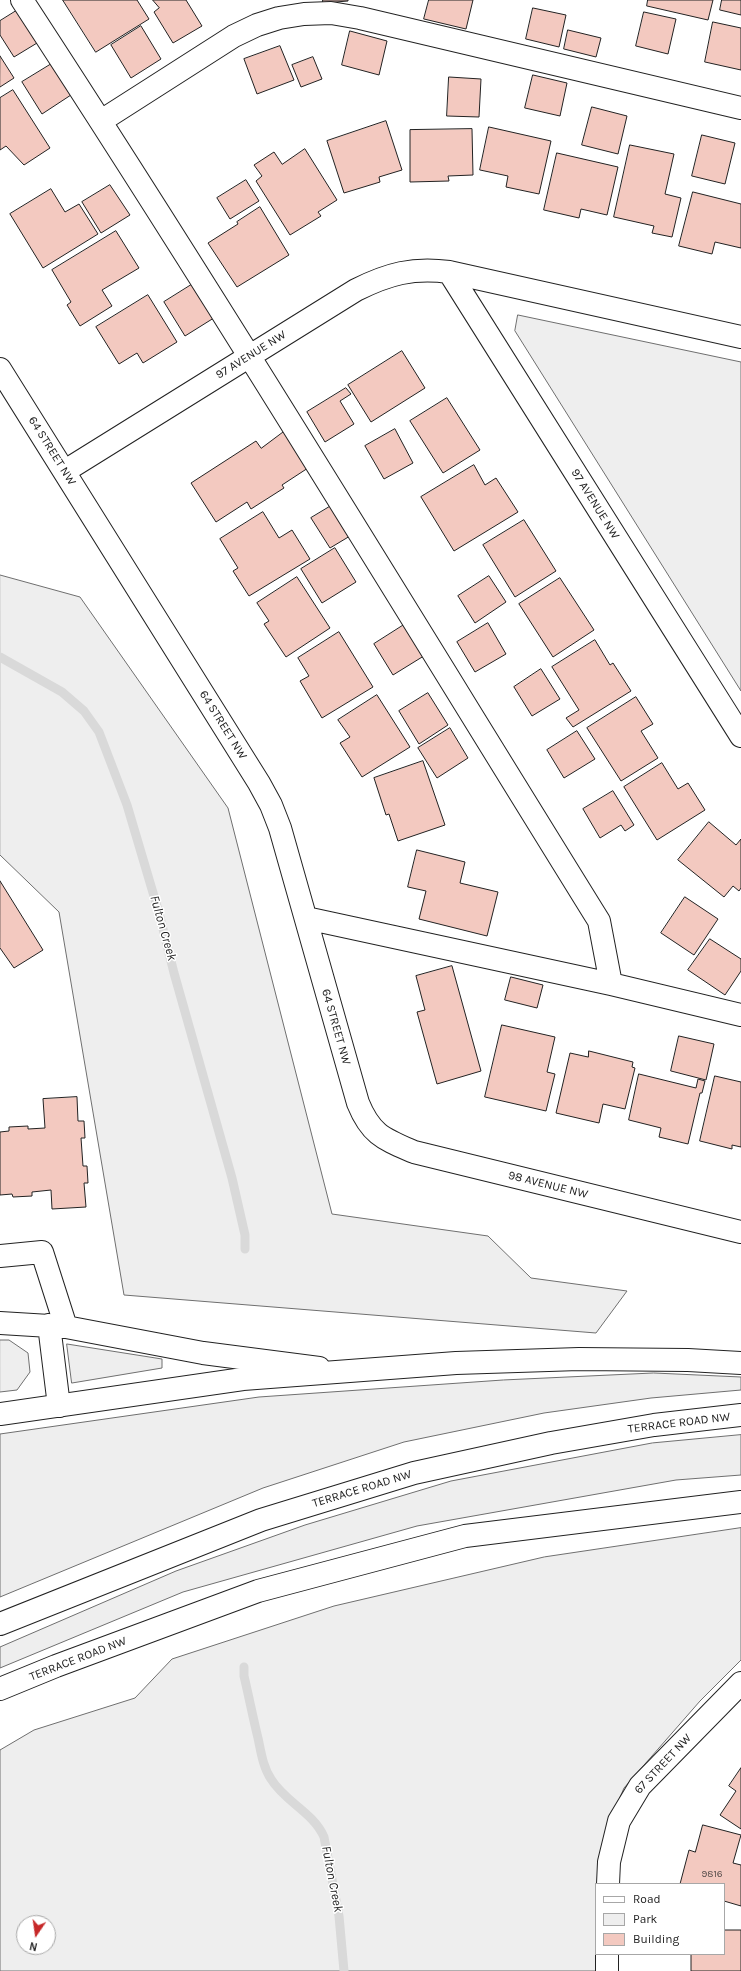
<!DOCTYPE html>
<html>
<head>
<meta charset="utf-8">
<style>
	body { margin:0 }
	#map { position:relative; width:741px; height:1971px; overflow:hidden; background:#fff; font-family:Karla,sans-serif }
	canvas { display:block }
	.legend { position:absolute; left:595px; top:1883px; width:130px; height:72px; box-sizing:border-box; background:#fff; border:1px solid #a7a7a7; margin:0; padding:5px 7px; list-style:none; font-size:12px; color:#222 }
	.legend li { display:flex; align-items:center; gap:8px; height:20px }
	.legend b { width:20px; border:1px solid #a7a7a7 }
	.north { position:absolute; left:16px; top:1915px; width:40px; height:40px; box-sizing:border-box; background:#fff; border:1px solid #a7a7a7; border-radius:50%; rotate:193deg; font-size:11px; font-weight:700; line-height:16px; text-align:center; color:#222 }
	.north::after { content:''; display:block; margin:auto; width:14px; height:18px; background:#c62828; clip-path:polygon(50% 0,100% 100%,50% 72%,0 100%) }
</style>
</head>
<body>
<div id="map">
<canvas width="741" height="1971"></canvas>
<ul class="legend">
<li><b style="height:5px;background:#fff"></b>Road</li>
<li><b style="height:11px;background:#eee"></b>Park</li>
<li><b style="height:11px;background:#f3c9c0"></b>Building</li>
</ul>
<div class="north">N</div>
</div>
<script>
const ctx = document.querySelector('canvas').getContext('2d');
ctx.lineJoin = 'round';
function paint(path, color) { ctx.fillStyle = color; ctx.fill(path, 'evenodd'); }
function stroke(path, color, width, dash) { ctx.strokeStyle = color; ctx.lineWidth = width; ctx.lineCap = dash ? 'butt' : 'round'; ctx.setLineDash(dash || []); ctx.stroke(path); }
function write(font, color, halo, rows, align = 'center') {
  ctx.font = font + ' Karla,sans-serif'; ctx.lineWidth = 3; ctx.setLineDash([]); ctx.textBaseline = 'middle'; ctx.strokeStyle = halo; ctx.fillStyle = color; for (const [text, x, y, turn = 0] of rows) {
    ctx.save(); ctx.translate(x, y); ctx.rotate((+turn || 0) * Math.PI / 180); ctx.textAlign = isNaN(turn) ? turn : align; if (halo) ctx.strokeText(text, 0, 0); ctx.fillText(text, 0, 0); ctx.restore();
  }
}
const green = new Path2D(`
	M518,315L741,362V691L515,331Z
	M0,575L80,597L228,808L332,1214L488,1236L531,1278L627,1291L596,1333L124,1295L59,912L0,855Z
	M0,1340H9L28,1353L30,1372L17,1390L0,1392Z
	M67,1344L162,1359V1368L72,1383Z
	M654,1373L741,1377V1390L651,1398L544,1413L404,1442L263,1488L0,1597V1434L259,1397L503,1380Z
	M741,1435V1475L676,1480L417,1526L183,1592L0,1668V1647L176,1571L305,1525L451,1481L652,1443Z
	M741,1528V1660L700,1701L624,1788L608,1825L598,1884H596V1954L600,1971H0V1750L34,1730L135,1698L172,1659L334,1606L544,1557ZM24,1923H48V1947H24Z`);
paint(green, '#eee');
stroke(green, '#6f6f6f', 1);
stroke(new Path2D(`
	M0,657L62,692L84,711L99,732L127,805L159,913L174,973L232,1178L245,1235V1249
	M244,1667V1676C249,1697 253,1718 258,1738C261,1752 263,1767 271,1779C285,1802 313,1812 324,1837L339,1916L344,1971`), '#d9d9d9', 9);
const building = new Path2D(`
	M63,0H137L149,19L96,52Z
	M153,0H186L202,26L173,43L154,12L159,8Z
	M323,0H348V1L323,3Z
	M429,0H473L466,29L424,19Z
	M648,0H713L708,20L647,6Z
	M722,0H741V15L720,10Z
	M21,8L42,40L14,57L0,35V21Z
	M533,8L566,15L559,47L526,39Z
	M644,12L676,19L668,54L636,46Z
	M713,22L741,28V70L705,62Z
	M141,26L161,59L131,78L111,45Z
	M568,30L601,38L596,57L564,49Z
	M350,31L387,41L379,75L342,65Z
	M280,46L294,80L257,94L244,59Z
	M0,56L14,78L0,87Z
	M313,57L322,79L301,87L292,65Z
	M58,60L74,93L42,114L22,82Z
	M533,75L567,83L560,116L525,108Z
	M449,77L481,79L479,117L447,116Z
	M13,90L50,148L24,165L6,146L0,150V98Z
	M592,107L627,116L618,154L582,145Z
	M386,121L402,170L379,177L380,182L344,193L327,141Z
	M489,127L551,141L539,194L506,187L508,176L480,170Z
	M472,129L473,175L448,176L449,181L410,182V130Z
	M702,135L735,143L725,184L692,176Z
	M630,145L674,154L665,194L681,198L672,237L652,233L654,226L614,217Z
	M305,149L337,200L318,212L321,216L290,235L256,181L262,176L254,165L274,152L282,164Z
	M557,153L618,167L607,215L581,209L579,218L544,210Z
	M246,180L259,201L230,219L217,198Z
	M110,185L130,215L101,233L82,202Z
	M51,189L65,212L79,204L98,234L43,268L10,214Z
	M693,192L741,204V248L715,242L712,254L679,246Z
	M260,207L289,255L237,287L208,243L238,224L237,222Z
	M116,231L139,268L102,290L112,306L80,326L67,305L71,302L52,270Z
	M196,282L217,316L185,336L164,302Z
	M148,295L177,342L143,363L137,353L119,364L96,327Z
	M402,351L425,388L371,422L348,385Z
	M346,388L351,394L340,401L354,424L325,442L307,412Z
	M447,398L480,450L443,473L410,421Z
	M395,429L413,463L384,479L365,446Z
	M285,431L308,468L282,485L284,488L251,509L247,502L216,522L191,483L256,441L261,448Z
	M474,465L485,485L496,478L518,512L454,551L421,497Z
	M336,503L355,533L330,548L311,518Z
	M263,512L279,538L292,530L310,559L249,596L233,571L238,568L220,539Z
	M524,520L556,571L515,597L483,545Z
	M335,548L356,582L322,603L301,569Z
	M489,576L506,602L475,623L458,596Z
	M297,577L330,628L286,657L264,624L269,621L257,603Z
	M560,578L594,630L553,657L519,604Z
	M407,623L427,654L393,675L374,644Z
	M488,623L506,654L475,672L457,642Z
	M339,632L373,687L322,718L300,681L309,676L298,658Z
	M595,640L610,665L613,663L631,691L573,727L566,718L579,710L552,667Z
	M541,669L560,699L532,716L514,687Z
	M428,693L448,725L419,744L399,711Z
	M377,695L410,747L362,777L340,743L350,737L338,720Z
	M636,697L653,724L641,731L658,758L621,781L587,728Z
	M450,728L468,758L437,778L418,748Z
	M577,731L595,759L564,778L547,750Z
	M423,761L445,825L398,841L389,814L386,815L374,778Z
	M662,763L678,789L688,783L705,810L657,840L624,787Z
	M613,791L634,825L625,831L621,825L600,838L583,809Z
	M709,822L736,845L741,839V888L739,891L733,886L724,897L678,860Z
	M417,850L465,862L460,883L498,892L487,936L419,919L426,891L408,887Z
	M0,881L43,950L14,968L0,948Z
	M685,897L718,919L694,955L661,933Z
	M710,939L741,959V971L725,995L688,970Z
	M452,966L481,1071L437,1084L417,1012L425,1010L416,976Z
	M511,977L543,985L537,1008L505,1000Z
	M502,1025L555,1037L547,1072L555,1074L546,1111L485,1097Z
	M679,1036L714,1044L706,1080L671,1071Z
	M589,1051L633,1062L632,1067L635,1068L625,1109L603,1104L599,1123L556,1113L570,1053L588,1057Z
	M639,1074L696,1088L698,1079L705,1081L702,1093H700L688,1144L659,1137L661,1128L629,1120Z
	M715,1076L741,1082V1147L732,1145V1149L700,1141Z
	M77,1097L78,1121H84L85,1138H81L83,1166H87L88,1183H84L86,1207L52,1209L51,1190L32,1192V1196L13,1197L12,1194L0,1195V1132L9,1131V1127L28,1126V1129L45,1128L43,1099Z
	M741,1768V1829L720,1815L736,1791L729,1786Z
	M703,1825L741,1835L733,1863L741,1865V1906L724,1901V1884H680L689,1850L695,1852Z
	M724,1930H741V1971H691V1954H724Z`);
paint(building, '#f3c9c0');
stroke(building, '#222', 1);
const minor = new Path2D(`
	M22,0C220,303 408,613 599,921L611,984
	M101,121L234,36L257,25L279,18L304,14L331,13L360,18L741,108
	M449,272L741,337
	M0,369L259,783L271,805L280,828L358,1103C371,1135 384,1139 414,1152L741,1232
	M65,471L356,290C388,274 413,267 449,272L741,736
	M306,918L611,984L741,1015
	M0,1256L42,1252L66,1327
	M0,1323L66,1327L203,1353L319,1368
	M49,1325L59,1406
	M608,1884L609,1862L619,1821L640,1786L741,1683
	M607,1954V1971`);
const major = new Path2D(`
	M0,1414L243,1379L456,1363L579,1359L688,1360L741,1363
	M0,1624L261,1520L414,1473L551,1443L654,1425L741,1415
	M0,1689L56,1666L258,1591L465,1536L741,1502`);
stroke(minor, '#222', 24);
stroke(major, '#222', 24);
stroke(minor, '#fff', 22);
stroke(major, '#fff', 22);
write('10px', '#564c4a', null, [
	["9816",712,1874]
]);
write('12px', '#222', '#fff', [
	["97 AVENUE NW",251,355,-32],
	["64 STREET NW",52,451,58],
	["97 AVENUE NW",595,504,58],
	["64 STREET NW",223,725,58],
	["64 STREET NW",336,1027,74],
	["98 AVENUE NW",548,1185,14],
	["TERRACE ROAD NW",679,1423,-7],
	["TERRACE ROAD NW",362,1489,-17],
	["TERRACE ROAD NW",78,1659,-21],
	["67 STREET NW",663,1764,-47]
]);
write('italic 13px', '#222', '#fff', [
	["Fulton Creek",163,928,74],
	["Fulton Creek",332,1879,79]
]);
</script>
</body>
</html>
